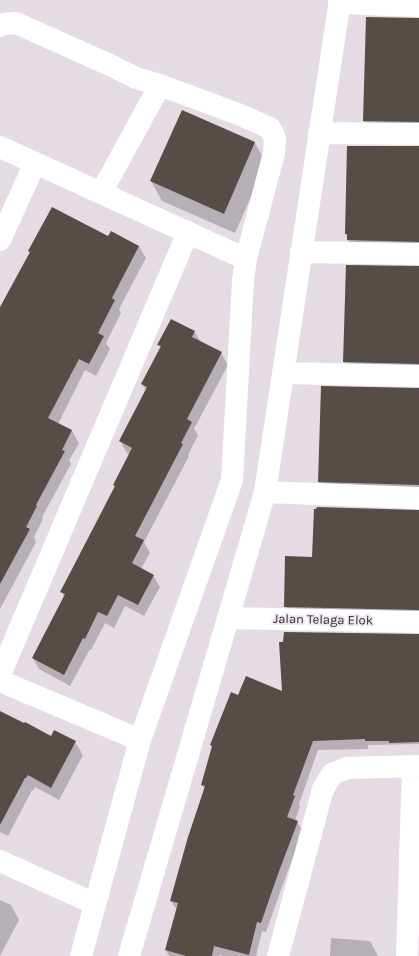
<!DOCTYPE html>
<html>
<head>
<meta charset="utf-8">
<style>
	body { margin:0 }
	canvas { display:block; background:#e4dbe5 }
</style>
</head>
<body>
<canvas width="419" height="956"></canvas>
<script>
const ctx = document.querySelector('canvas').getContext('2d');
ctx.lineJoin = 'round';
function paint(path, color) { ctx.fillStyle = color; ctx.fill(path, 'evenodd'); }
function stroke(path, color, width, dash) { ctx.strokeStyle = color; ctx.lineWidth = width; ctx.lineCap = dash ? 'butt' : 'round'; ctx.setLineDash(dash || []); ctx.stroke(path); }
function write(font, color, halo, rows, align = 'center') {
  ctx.font = font + ' Karla,sans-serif'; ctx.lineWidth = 4; ctx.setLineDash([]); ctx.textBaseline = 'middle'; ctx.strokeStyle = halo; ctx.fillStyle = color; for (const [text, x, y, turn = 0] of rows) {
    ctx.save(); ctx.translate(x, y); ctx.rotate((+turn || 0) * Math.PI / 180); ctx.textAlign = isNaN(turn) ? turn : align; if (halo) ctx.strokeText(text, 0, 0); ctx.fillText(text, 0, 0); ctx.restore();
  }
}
paint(new Path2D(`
	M419,19V131L369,130L364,121Z
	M182,111L255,143L266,163L235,233L162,201L151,181Z
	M419,147V251L353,250L348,240V237L346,234Z
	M109,237L139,246L146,258L119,309L121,313L106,343L110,349L96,376L85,370L58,424L72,431L79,443L69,461L71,464L42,517L43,519L34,537L36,542L0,609V310Z
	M419,268V373L349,371L344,362Z
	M194,331L201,342L221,353L228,365L194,429L198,435L188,455L189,456L144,542L150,553L141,569L153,575L160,587L144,616L125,606L114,628L105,623L91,650L90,649L70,686L39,669L33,658L64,597L62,592L116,488L114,485L130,455L127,453L120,441L146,391L142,384L161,349L159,345Z
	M419,390V494L324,491L319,481Z
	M419,511V619L291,616L285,606L313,558Z
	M419,635V744L368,745V749L318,750L299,804L300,806L295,821L297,822L303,831L283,884L266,932L262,931L256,956H223L220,955L219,956H169L166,950L177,910L171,901L205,789L202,785L213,748L211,745L238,696L283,693Z
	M0,712L52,737L75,742L83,755L59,800L35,787L33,791L32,790L8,836L0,832Z
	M0,900L11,905L19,920L0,956Z
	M331,938L370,941L378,956H330Z`), '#0003');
paint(new Path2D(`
	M366,17L419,18V122L363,121Z
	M182,110L255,142L224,214L150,181Z
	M347,146H419V242L347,240V234H345Z
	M52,207L108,236L111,231L139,246L112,298L115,300L98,333L104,336L89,364L79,359L48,418L72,430L62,450L65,451L36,505L37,506L26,527L30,529L0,584V307L30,252L28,251Z
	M346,265L419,266V364L343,362Z
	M171,319L195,331L192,337L222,352L187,419L192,422L181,443L183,444L135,536L144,540L132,563L154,575L138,605L118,595L107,616L98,612L85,639L83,638L64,675L32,658L65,594L60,592L71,571L115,486L113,485L132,448L119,441L147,387L141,384L161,346L157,345Z
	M321,386L419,388V485L318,482Z
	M317,507L419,510V610L284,607L285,556L312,557L314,509H316Z
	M284,632L419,634V742L389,743V741H365V739L313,741L293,795L295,796L287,817L298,821L278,874L261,923L257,922L249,955L214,946L212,956H186L165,950L178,903L170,901L188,837L205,786L201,785L212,746L210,745L231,692L238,695L246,676L282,691L279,642H283Z
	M0,711L24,723L25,722L51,736L54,730L76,741L51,788L28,775L26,778H25L0,825Z`), '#564e46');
stroke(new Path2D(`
	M339,3L419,6
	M0,26L4,24L16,23L112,66L136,78L160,85L238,114L270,128L275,138L274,153L246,259
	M319,133L419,134
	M0,147L246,259L243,280L232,480L140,740L81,956
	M101,193L160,85
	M0,240L35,163
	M301,252L419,254
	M283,373L419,376
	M265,492L419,498
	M228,618L419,622
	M0,675L188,232
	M0,681L140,740
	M0,861L95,904
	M129,956L265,492L340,0
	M278,956L323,789L332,774L347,768L419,766
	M407,956L413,766`), '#fff', 22);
write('13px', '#2d292d', '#f1e8f2', [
	["Jalan Telaga Elok",323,620,1]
]);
</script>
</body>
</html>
